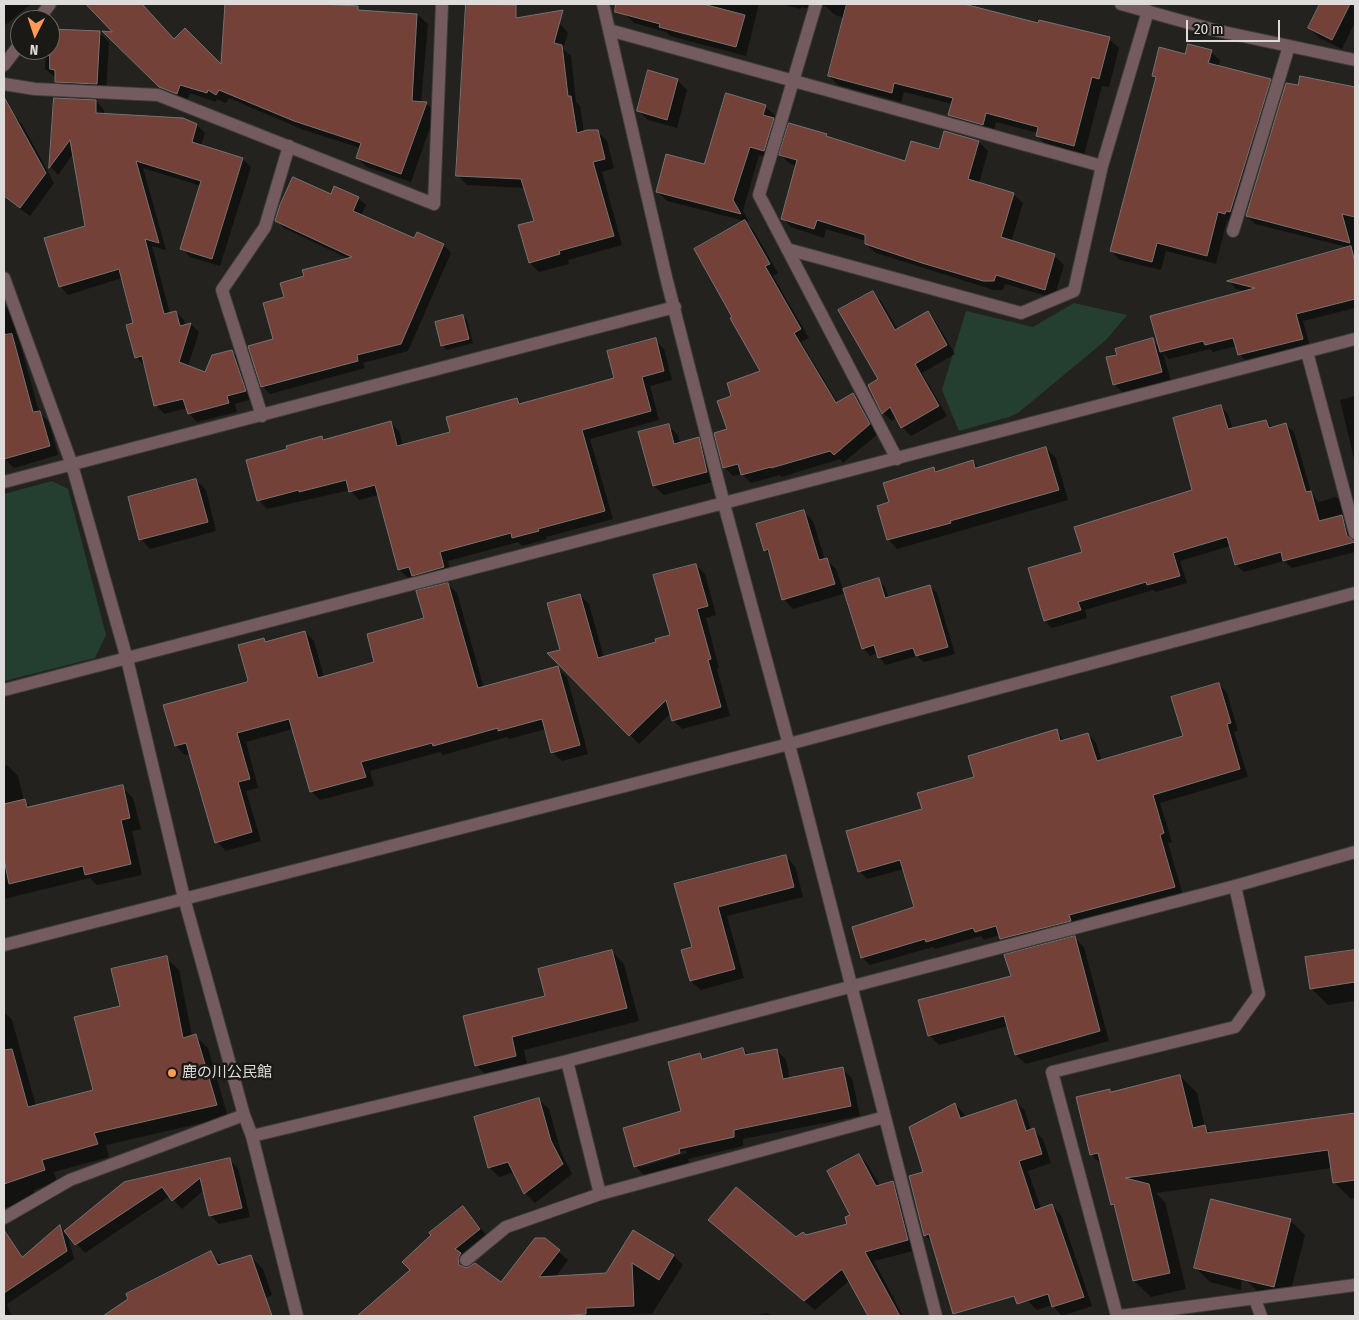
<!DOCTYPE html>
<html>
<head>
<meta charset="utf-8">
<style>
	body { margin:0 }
	#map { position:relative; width:1359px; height:1320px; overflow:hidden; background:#23221f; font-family:"Fira Sans Condensed",sans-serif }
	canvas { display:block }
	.frame { position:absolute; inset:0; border:5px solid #dddcda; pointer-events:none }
	.north { position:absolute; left:10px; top:10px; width:50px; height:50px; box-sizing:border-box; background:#1a1916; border:1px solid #686764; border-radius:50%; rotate:184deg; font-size:14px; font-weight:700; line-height:20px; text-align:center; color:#dddcda }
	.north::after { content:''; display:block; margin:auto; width:18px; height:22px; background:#fe9b58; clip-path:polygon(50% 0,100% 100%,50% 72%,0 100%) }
	.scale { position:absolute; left:1186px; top:20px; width:94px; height:22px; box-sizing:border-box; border:2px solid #dddcda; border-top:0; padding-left:6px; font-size:15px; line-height:18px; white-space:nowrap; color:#dddcda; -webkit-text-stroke:4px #1a1916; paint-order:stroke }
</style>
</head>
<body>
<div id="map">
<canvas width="1359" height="1320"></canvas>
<div class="frame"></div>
<div class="north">N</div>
<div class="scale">20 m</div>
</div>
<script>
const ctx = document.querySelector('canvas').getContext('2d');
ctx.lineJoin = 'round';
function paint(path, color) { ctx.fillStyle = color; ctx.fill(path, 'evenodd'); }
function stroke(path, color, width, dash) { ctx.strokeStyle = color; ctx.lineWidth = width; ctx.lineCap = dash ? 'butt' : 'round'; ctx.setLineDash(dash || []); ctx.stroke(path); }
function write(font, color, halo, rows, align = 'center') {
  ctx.font = font + ' "Fira Sans Condensed","Noto Sans JP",sans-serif'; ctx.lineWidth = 5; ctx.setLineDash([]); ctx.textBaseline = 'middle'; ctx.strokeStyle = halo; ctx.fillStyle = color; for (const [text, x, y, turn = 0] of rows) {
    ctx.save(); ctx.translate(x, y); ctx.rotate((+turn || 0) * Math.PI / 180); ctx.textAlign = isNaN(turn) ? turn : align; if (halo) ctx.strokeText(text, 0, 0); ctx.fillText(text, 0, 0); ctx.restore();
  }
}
paint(new Path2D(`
	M1074,303L1127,315L1106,340L1018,413L1009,417L959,431L942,390L966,311L1033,327Z
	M52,481L68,489L106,635L95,658L4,681V494Z`), '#243f2f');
paint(new Path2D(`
	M4,4H31L4,26Z
	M88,4H141L174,40L223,67L226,4H316L357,7L362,12L418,15L428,24L421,103H426L435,113L411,182L367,167L357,158L360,148L304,130L229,98L226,103L217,99L216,102L190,93L186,102L170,96L105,33H115Z
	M627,4H759L746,56L670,36L666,32L634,23L625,14Z
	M780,4H972L976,8L1039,24L1109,39L1119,48L1109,87L1102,86L1084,155L1047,145L1037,136L1038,133L996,122L993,134L959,124L950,115L952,104L904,92L901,102L838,85L829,76L844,18L835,15L825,6L820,7L818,11L801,7V9Z
	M1321,4H1351L1355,8V22L1342,49L1319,38L1309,28Z
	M559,23L568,33L563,49L571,56L576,102L580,106L584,132L597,131L607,141L614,168L602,172L622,245L568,260L569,264L539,272L530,263L536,222L525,188L467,185L458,175Z
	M50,30L99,32L109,42L106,93L65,91L56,81V78L45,69L46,50H50Z
	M1211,52L1220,60L1218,67L1270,80L1279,88L1234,222L1227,220L1216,264L1166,251L1161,270L1120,260L1111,251L1157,80L1153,76ZM1209,56H1212L1208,69H1206Z
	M1301,78L1355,88V308L1303,321L1310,346L1247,362L1239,354L1237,346L1213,352L1210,349L1169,359L1163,353L1171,381L1124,394L1114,384L1118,356L1152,340L1160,348L1248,292L1236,289L1230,282L1351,248L1255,224L1247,216L1299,87Z
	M677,80L687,90L677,128L648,120L638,111Z
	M55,99L96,101L104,110V114L197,125L205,133L201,146L243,159L251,167L220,266L190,257L182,249L201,186L143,168L166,250L152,246L170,314L176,312L184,320L185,326L191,324L199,332L188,366L206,373L232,351L240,359L253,399L235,404L237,412L197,422L189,413L187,408L164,414L156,405L144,365L136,357L134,324L122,278L68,295L60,286L86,227L73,154L58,175L51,167Z
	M765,106L775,116L773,120L782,129L773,159L759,155L743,211L749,222L667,201L657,192L705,165Z
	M12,114L22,124L54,183L30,216L4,197V118Z
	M790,124L826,135L830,139L906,162L940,151L979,142L988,151L979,183L1013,194L1023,203L1011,242L1055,256L1064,265L1054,298L1005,284L1003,290H994L876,253L866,244V241L826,229L824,238L791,227L781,217L797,166L790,164L781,155Z
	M331,196L358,198L366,205L361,216L415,240L417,233L444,245L451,253L408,351L363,363L365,368L270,394L262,386L286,298L305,277L349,259L284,228L277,221Z
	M745,222L754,231L778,273L773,276L809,338L801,342L838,403L853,395L862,403L878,434L843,463L840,459L781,477L780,475L751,483L742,474L733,476L724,467L733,397L762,372L734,317Z
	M872,292L881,301L898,330L928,313L936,322L955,354L922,373L947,416L911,436L902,427L897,417L892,421L883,413L869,386L880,380Z
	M4,305L12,313L39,412L49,422L58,455L14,468L4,458Z
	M463,316L467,320L473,343L447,350L442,345Z
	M655,340L664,349L672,380L650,386L659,420L590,439L613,519L546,537L547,539L522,546L518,542L448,561L452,576L422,584L414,576L408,578L399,569L379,495L359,500L350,490L267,509L259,500L289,450L322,437L325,441L390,422L399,431L403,446L451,433L517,399L522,404L616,379Z
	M1355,396V463L1340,400Z
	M1221,407L1228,414L1233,430L1266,421L1273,428L1286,425L1294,432L1311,492L1319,502L1336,497L1344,504L1354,542H1355V552L1292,568L1284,561L1244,572L1236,565L1230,546L1180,561L1187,583L1156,592L1153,590L1085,610L1087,618L1052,628L1045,621L1029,568L1083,553L1193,491Z
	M668,425L678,435L680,443L698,439L708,448L716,481L664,495L654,486L640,433Z
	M1046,448L1056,458L1068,500L897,549L888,539L933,468L938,472L973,462L979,468Z
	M196,480L206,490L216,531L150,549L141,539Z
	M803,511L813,521L825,560L826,559L836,569L843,590L878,579L885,587L889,598L930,586L937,593L955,654L924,662L917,656L886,665L879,657L878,653L870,656L863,648L846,593L793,609L784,599L772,556L765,550Z
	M696,565L705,574L716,615L706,618L719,668L717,669L730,716L682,729L673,720L671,713L639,744L549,654L562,651L580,595L589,604L604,658L658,643L671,636Z
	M448,584L457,593L484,688L558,668L567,677L588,754L562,761L552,752L546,729L509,739L507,737L443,755L440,752L370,771L374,786L320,800L311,791L293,729L246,742L258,788L246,791L261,841L226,851L217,842L191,754L185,755L176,746L165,706L248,683L264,640L267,643L305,632L314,641L324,677L376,663L426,619Z
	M1219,684L1227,693L1238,731L1234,732L1248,777L1160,803L1172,842L1168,843L1183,895L1009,947L1000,935L984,940L981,936L935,949L933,947L870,965L862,957L916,908L904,869L867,879L859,871L924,810L975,778L1056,731L1065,741L1088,734L1096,743L1102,761L1184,737Z
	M7,765L18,776L24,801L32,808L122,787L133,798L141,829L132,831L142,875L97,885L90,878L4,899V766Z
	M786,857L795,866L803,897L727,916L744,978L701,990L691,981L693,948L675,885Z
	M1075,938L1084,947L1109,1041L1026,1064L1016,1055L1008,1026L939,1045L929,1035L1012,976Z
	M612,951L624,964L639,1021L524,1050L528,1069L489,1078L476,1065L546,997Z
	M1355,952V1001L1328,1005L1311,988L1307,958Z
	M166,958L179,970L192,1036H195L208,1048L228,1117L106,1145L109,1157L54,1172L57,1182L34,1190L36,1199L4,1208V1012L12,1020L36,1106L95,1090L121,1007Z
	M743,1049L749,1056L777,1050L786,1060L790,1079L842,1069L852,1078L860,1116L743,1139V1146L688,1159L689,1163L645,1176L635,1166L683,1112L700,1055L705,1060ZM686,1150L687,1153L640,1167V1164Z
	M1180,1076L1197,1093L1205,1127L1212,1134L1355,1114V1198L1351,1199L1334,1182L1332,1168L1156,1193L1165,1202L1186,1289L1151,1297L1134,1281L1117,1210L1112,1205L1102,1165L1091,1154L1109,1091L1112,1093Z
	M539,1100L549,1109L561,1152L572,1174L535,1203L525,1193L515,1172L499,1177L489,1167Z
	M1015,1101L1025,1111L1031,1131L1034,1130L1043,1139L1051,1163L1028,1171L1041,1209L1052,1206L1061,1215L1092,1306L1062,1316L1052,1305L1037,1310L1027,1300L934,1244L925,1235V1172L955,1104L964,1114L965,1117ZM1018,1111H1021L1029,1137H1027Z
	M859,1155L868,1165L880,1186L893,1183L902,1192L917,1250L874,1261L903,1316H870L850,1280L815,1310L719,1229L796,1239L848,1224L852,1216Z
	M229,1159L238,1168L250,1217L219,1224L210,1215L204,1190L182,1209L170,1196L85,1253L67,1233L74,1259L7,1304L12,1316H4V1262L17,1252L23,1258L60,1226L65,1232L124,1184Z
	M463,1208L489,1238L464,1271L501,1284L544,1239L568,1260L555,1278L607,1274L634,1231L674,1256L683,1265L652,1314L598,1316H359L412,1270Z
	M1290,1220L1305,1235L1288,1301L1260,1294L1246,1280L1242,1269L1241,1290L1210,1282L1195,1267Z
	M211,1253L223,1265L250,1256L263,1269L272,1295L229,1316H105L129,1299Z
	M767,1313L771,1316H752Z`), '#0007');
const building = new Path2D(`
	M86,4H142L174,39L185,28L221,64L225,4H320L358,6V10L417,14L412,101L427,102L401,174L356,158L361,143L294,121L219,90L216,95L208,90L207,93L180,85L177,94L159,87L102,31L112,32Z
	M466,4L516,5V18L563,10L554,43L562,45L568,96H571L577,133L587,130H598L605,159L593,162L614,236L559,251L560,254L529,263L518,225L534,221L521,179L456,176Z
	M616,4H703L745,15L736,47L659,27L660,24L615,12Z
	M847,4H964L1038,23L1039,20L1110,37L1099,79L1092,77L1074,146L1036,136L1038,127L986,113L983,125L948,115L953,98L894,83L892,93L828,76Z
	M1320,4H1350L1332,40L1308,28Z
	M50,29L100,31L97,84L55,82V70L50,69Z
	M1188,44L1212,50L1208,63L1271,79L1230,212L1226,211L1225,214L1218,212L1207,256L1157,243L1152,262L1110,251L1156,77L1152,76L1159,47L1185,54Z
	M648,70L678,79L667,120L637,111Z
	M1300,76L1355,87V217L1342,214L1350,243L1246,216L1286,83L1298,85Z
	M726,93L766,105L763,115L774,118L764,151L750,147L733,200L741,214L656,192L666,154L704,164Z
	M4,97L46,173L20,208L4,196Z
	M54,98L96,100V113L183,118L197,124L192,142L243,158L212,259L180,249L201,181L136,161L159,243L145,239L164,314L176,311L180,326L191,323L179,362L205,372L212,355L232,350L246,391L227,396L229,403L188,414L183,399L154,406L142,356L135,358L126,325L133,323L119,269L59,287L44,238L85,226L70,140L49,168Z
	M789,123L827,134L826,136L905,161L911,141L939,149L944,131L979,141L968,179L1014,193L1001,237L1055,254L1045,290L996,275L994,281H983L922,263L865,244V235L817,220L814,229L781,219L797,160L779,155Z
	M293,177L331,194L334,186L359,197L353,211L414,238L417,232L444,244L401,344L357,355L358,361L261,387L248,346L273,339L263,303L284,297L280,283L304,276L302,270L352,257L275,221L280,205Z
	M745,220L770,264L765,266L801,329L794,333L836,403L853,393L870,424L834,455L830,451L771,468V467L741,475L738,464L723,468L714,433L727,429L717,401L731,396L727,383L760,371L730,318L732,317L694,249Z
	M1351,246L1355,263V299L1296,314L1303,339L1238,355L1233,338L1205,345L1203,341L1160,352L1150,316L1255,288L1227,281Z
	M873,291L895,330L928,311L947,345L915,364L939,406L901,428L890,407L882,414L868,385L878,379L838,310Z
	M463,315L469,339L441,346L435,322Z
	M12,334L33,412L40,411L50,446L4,459V335Z
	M656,338L664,371L642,377L651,411L582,430L605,511L538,529L539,531L512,538L511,533L440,552L444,567L412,576L409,567L398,570L375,485L349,492L346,480L299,492V490L257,501L246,460L287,449L286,446L322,436L323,440L391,421L397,446L450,432L446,417L517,398L519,404L614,378L607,351Z
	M1153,338L1162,372L1113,385L1106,357L1117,355L1115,349Z
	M1221,405L1228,429L1266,420L1269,428L1286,423L1306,492L1311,491L1319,521L1342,515L1347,536L1355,542L1283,561L1281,552L1235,565L1227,537L1173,553L1180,576L1147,585L1146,582L1078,602L1081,610L1044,621L1028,568L1082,552L1074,527L1192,490L1173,418Z
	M669,424L674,444L699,437L707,472L653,486L638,432Z
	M1046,447L1059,490L950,521L951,523L887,540L877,506L889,502L883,483L934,467L935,472L973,460L975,468Z
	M196,479L208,522L139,540L128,497Z
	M804,510L819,560L827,558L835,584L782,600L768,549L764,551L756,524Z
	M696,564L708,606L697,609L711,659L708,660L721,707L672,721L666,700L629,736L547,653L560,650L547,603L580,594L598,658L656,642L655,639L670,635L653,575Z
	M879,578L885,598L930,585L948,647L916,656L913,648L878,658L874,645L862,649L843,589Z
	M448,583L478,688L558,666L580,745L551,753L542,719L498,731V728L433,746L432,743L361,762L366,777L310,792L289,719L237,733L250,779L238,782L252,832L215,843L186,743L175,746L163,705L247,682L248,680L238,645L264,638L265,642L305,631L318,678L374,662L367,634L424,618L416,591Z
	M1219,683L1231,723L1227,724L1240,769L1153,795L1164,833L1160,835L1175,887L1069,915L1071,921L1000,939L996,926L975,932L973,928L926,942L925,939L861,958L852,927L914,907L900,860L858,872L846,831L922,809L917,793L974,777L968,756L1057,729L1060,741L1088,733L1097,761L1183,736L1171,697Z
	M123,785L130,818L121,820L131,864L85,875L83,866L9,884L4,859V804L25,799L27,807Z
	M786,855L794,887L718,907L735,969L690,981L681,950L692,947L674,884Z
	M1075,936L1100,1031L1015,1055L1004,1016L928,1036L918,1000L1011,976L1004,955Z
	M612,950L627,1008L512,1037L516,1056L475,1066L463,1016L545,996L538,969Z
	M1355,950V982L1310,989L1305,957Z
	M167,956L183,1038L196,1034L217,1105L94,1133L98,1144L42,1160L45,1170L4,1184V1050L12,1049L28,1107L93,1090L74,1017L120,1006L111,969Z
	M743,1048L745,1055L777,1049L783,1079L843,1067L851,1106L734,1130V1137L679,1149L680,1153L634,1167L623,1128L681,1111L668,1062L700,1053L702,1059Z
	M1180,1075L1193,1128L1205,1125L1207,1133L1355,1113V1180L1333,1183L1328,1150L1125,1178L1149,1184L1170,1273L1133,1281L1114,1204L1111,1205L1098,1153L1090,1155L1076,1097L1110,1089V1092Z
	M539,1098L551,1141L563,1164L524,1194L508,1162L488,1168L474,1117Z
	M1016,1100L1026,1131L1034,1128L1042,1154L1019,1161L1035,1210L1052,1204L1084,1297L1052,1307L1048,1294L1017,1304L1014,1296L953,1314L929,1234L924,1236L909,1176L923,1172L909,1127L955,1103L960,1118Z
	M859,1154L876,1186L893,1181L908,1240L865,1252L900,1316H868L842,1269L804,1301L708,1220L736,1187L796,1237L803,1232L806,1235L847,1224L845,1217L850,1215L827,1171Z
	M230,1158L242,1208L209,1216L200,1178L172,1201L162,1187L75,1245L64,1231L124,1182Z
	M1211,1199L1291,1219L1274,1287L1194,1268Z
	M463,1206L480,1229L455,1249L461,1253L458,1258L459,1265L467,1268L475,1263L501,1282L535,1238H545L560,1250L539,1277L606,1273L633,1230L674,1255L659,1280L632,1263L634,1306L586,1308V1314L557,1316H357L410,1270L402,1262L431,1235L429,1233Z
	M60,1225L67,1251L4,1293V1230L22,1257Z
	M211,1251L218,1265L251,1255L272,1316H103L128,1299L126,1294Z`);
paint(building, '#734137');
stroke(building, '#777271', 1);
const minor = new Path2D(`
	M603,4L666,277L724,504L799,782L936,1316
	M816,4L759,195L897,459
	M1121,4L1214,30L1355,60
	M38,20L50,4
	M609,30L1102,166
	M4,65L20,44
	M4,84L35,89L158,95L434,204L442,4
	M1233,231L1289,46
	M787,249L1021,313L1074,291L1102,166L1148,11
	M4,278L72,465L127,659L184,898L244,1115L252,1136L297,1316
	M1307,352L1355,533
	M262,416L222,290L265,227L289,146
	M4,482L675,307
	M4,690L1355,339
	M4,945L789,744L1355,593
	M567,1061L600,1194L885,1117
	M252,1136L567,1061L1235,886L1355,852
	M4,1218L70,1180L244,1115
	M466,1260L506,1227L600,1194
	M1255,1299L1261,1316
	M1117,1316L1052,1072L1235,1027L1259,994L1235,886
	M1120,1316L1355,1285`);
stroke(minor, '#3d3c39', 14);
stroke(minor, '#735b5f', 12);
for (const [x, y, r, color] of [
	[172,1073,5,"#fe9b58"]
]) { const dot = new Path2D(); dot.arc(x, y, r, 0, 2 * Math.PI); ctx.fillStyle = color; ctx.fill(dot); stroke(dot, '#1a1916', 2); }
write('15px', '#dddcda', '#1a1916', [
	["鹿の川公民館",182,1073]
], 'left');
</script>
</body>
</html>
